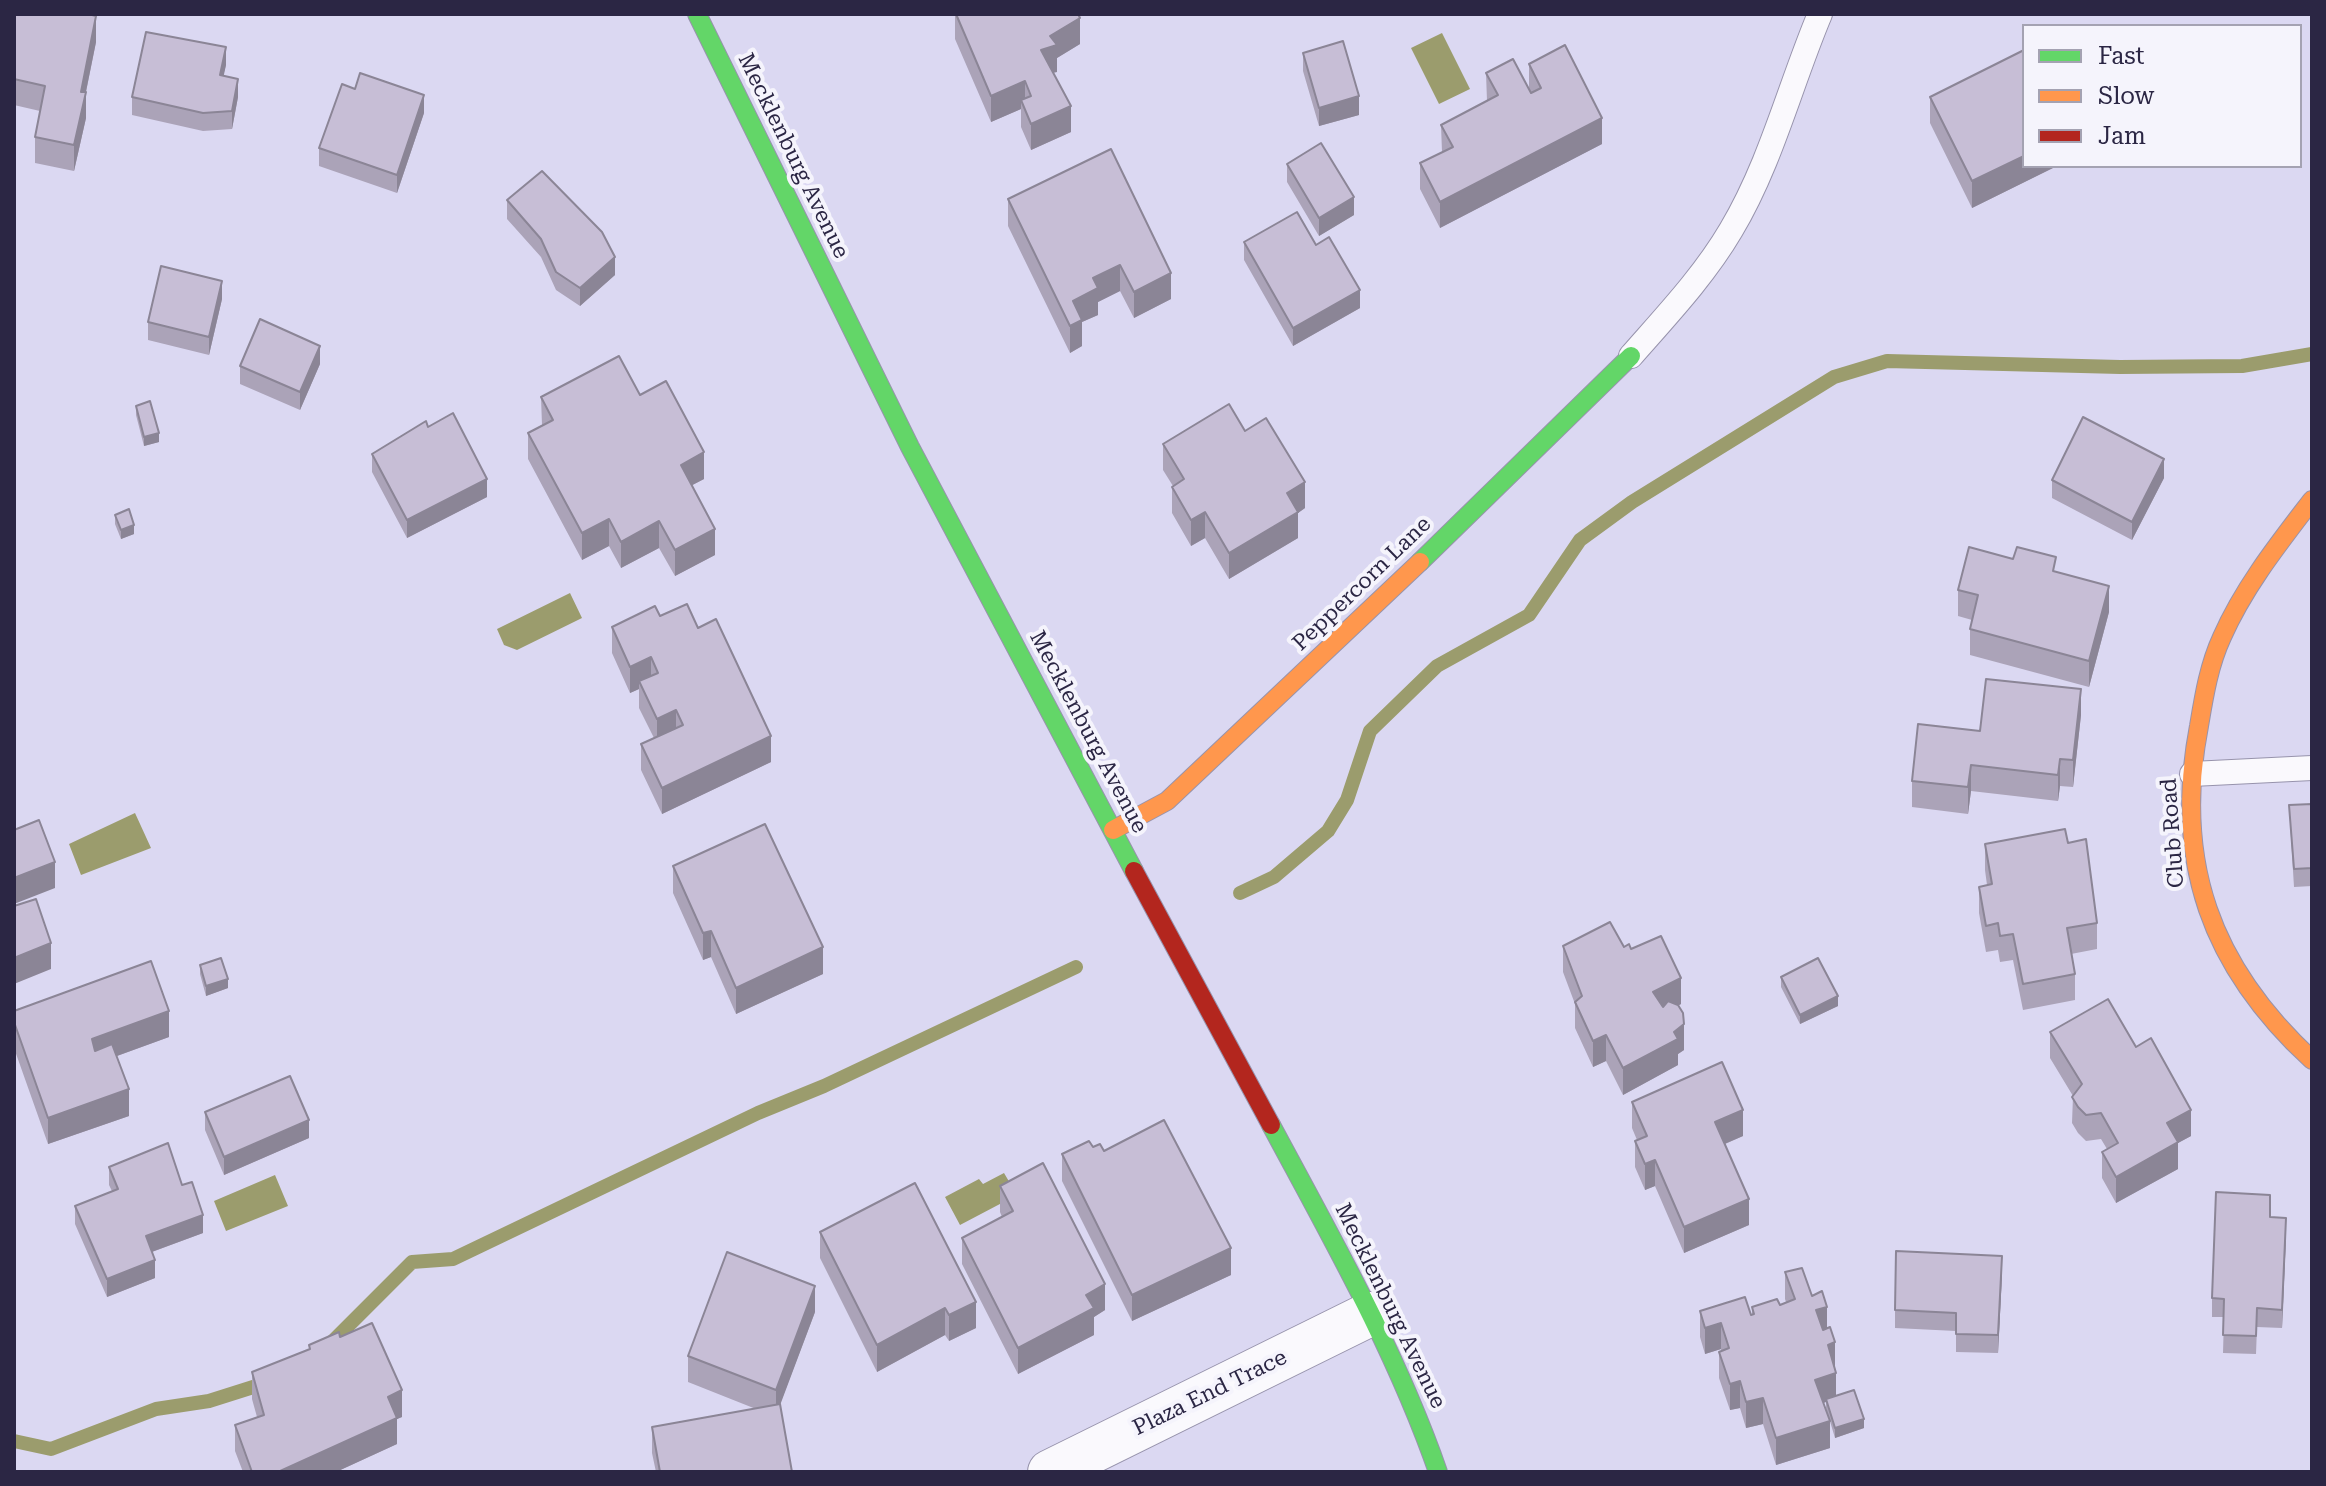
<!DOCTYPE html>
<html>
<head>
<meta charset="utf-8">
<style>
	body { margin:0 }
	#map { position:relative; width:2326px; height:1486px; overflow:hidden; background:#dbd8f2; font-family:"Roboto Serif",serif }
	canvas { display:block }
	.frame { position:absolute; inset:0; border:16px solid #2b2644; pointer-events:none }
	.legend { position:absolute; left:2022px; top:24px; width:280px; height:144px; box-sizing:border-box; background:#f5f4fc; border:2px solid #a4a2b2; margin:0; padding:10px 14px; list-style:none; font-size:24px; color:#2b2644 }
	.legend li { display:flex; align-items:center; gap:16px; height:40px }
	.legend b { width:40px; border:2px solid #a4a2b2 }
</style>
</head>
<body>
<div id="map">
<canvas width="2326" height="1486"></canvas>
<div class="frame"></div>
<ul class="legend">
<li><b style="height:10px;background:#63d668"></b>Fast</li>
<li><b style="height:10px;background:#ff974d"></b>Slow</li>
<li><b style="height:10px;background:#b3261e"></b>Jam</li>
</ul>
</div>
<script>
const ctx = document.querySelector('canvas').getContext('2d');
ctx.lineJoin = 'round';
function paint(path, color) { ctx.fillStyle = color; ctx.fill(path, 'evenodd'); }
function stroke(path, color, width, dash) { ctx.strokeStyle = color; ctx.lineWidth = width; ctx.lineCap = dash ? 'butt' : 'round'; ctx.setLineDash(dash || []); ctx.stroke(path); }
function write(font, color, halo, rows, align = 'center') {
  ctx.font = font + ' "Roboto Serif",serif'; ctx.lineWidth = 8; ctx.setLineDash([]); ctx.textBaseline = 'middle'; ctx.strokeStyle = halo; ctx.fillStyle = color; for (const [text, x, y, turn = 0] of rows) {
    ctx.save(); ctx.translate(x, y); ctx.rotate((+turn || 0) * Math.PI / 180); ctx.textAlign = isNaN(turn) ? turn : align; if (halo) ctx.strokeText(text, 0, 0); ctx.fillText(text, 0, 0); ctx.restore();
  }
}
paint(new Path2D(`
	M1442,33L1470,89L1439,104L1411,48Z
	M570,593L582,618L517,650L504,645L497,629Z
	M135,813L151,848L81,875L69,844Z
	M1004,1173L1017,1195L960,1225L945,1197L979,1179L983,1184Z
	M275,1175L288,1206L226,1231L214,1201Z`), '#9b9c6d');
stroke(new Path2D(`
	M1240,893L1274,877L1328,831L1347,800L1370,731L1437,666L1529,615L1580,540L1632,502L1834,377L1887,361L2120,367L2242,366L2312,354
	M328,1346L412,1262L453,1259L758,1113L824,1086L1076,967
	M14,1441L51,1449L156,1409L209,1401L269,1382`), '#9b9c6d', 14);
const lane = new Path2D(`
	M1631,356C1666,316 1704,276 1731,230C1771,163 1790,85 1820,14
	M2192,774L2312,768`);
const street = new Path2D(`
	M1050,1472L1370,1314`);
const fast = new Path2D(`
	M697,14L910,447L1134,871
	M1420,562L1631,356
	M1271,1125C1331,1237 1396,1351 1438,1472`);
const slow = new Path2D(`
	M2312,500C2279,543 2244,587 2222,637C2209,665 2204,696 2199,726C2173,862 2211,967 2312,1060
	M1113,830L1167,801L1420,562`);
const jam = new Path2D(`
	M1134,871L1271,1125`);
stroke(lane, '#9793ac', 26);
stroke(street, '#9793ac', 46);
stroke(fast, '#9793ac', 20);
stroke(slow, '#9793ac', 20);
stroke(jam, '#9793ac', 20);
stroke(lane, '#faf9fd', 24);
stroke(street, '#faf9fd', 44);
stroke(fast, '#63d668', 18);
stroke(slow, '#ff974d', 18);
stroke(jam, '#b3261e', 18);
paint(new Path2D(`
	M14,14L96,42L86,92V118L74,171L35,163V137L40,111L14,105Z
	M955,14L1080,44L1057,58V72H1053L1071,132L1031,150L1021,127V109L991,122L955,39Z
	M1303,53L1359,115L1319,126L1303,71Z
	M1529,64L1602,144L1440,228L1420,189V163L1442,152L1441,125L1487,101L1486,73L1529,89Z
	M226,65L223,76L238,97L232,129L203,131L132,115V97Z
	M1930,97L2024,166H2057L1972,208L1930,123Z
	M424,113L397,193L319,166V148Z
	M1111,149L1171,299L1134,318L1120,291L1098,302V315L1082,322V346L1070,353L1008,226V199Z
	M1287,164L1354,215L1319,236L1287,182Z
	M507,200L615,275L580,306L556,290L541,257L507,219Z
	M1244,242L1316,245L1360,308L1293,346L1244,260Z
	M222,299L209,355L148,340V322Z
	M320,364L300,410L240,384V366Z
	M640,395L704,479L692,485L715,555L675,576L659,548L621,568L609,546L582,560L528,459V433L542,425L541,397Z
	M136,406L159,442L144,446L136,415Z
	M428,427L487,497L407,538L372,472V454Z
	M1245,431L1305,508L1298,513V538L1229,579L1205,538L1191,546L1172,513V487L1173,486L1163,470V444Z
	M2164,478L2132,540L2052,498V480Z
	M115,515L134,534L121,539L115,524Z
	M2056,572L2109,612L2089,687L1970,655V629L1972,620L1958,616V590Z
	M660,616L698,628L771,762L662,814L641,770V744L654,738L639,708V689L630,693L612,653V627Z
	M2081,715L2073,787L2060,786L2058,801L1971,791L1968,814L1912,807V781L1980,731Z
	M2312,804V886L2294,887L2289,805Z
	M2068,843L2097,923V949L2071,954L2075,974V1000L2023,1010L2013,960L2000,962L1998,950L1986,952L1979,913V887L1987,885L1985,870V844Z
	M673,866L823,974L736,1014L711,957L703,960L673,893Z
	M1563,946L1624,947L1631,949L1681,1004L1679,1005L1684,1050L1678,1054V1065L1623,1095L1606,1061L1593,1067L1575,1028V1004L1563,972Z
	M200,965L228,988L206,996L200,974Z
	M1781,977L1838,1006L1800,1024L1781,987Z
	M14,1011L169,1037L117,1056L129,1116L48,1144L14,1048Z
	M2050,1032L2136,1047L2191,1136L2178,1143V1169L2116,1203L2102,1178V1152L2107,1149L2101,1139L2086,1141L2078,1133L2072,1123L2073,1096L2050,1058Z
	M1632,1102L1743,1136L1725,1144L1749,1225L1684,1253L1655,1186L1645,1190L1635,1167V1141L1637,1140L1632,1128Z
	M205,1112L309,1138L224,1175L205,1130Z
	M1093,1147L1104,1151L1231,1275L1132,1321L1062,1181V1154Z
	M109,1167L182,1185L203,1233L152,1252L155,1278L107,1297L75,1224V1206L112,1191L109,1185Z
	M1000,1186L1105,1310L1094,1317V1335L1018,1374L962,1264V1238L1002,1217L1000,1212Z
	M2270,1217L2286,1236L2282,1328L2257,1327L2256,1354L2223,1353L2224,1317H2212V1298Z
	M820,1232L976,1328L949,1341L945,1335L877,1372L820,1258Z
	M1785,1272L1812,1296L1827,1328L1835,1368L1836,1396L1864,1428L1835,1438L1826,1408V1402L1823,1403L1830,1448L1776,1465L1763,1424L1746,1428L1740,1408L1730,1410L1719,1378V1352L1721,1351V1349L1705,1354L1700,1337V1311L1752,1314V1307L1780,1305L1786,1302L1785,1299Z
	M2002,1274L1998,1353L1956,1352V1331L1895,1328V1310Z
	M815,1312L780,1404L792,1472H656L652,1453V1427L756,1409L688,1382V1356Z
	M340,1337L402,1417L397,1419V1444L336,1472H243L235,1451V1425L257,1417L252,1399V1372L309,1349V1345Z`), '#aba3b8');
paint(new Path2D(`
	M96,16V42L83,106L86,92V118L74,171V145L81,92Z
	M1080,18V44L1057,58V72L1041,76V50L1050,36Z
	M226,47V65L220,93V75Z
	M238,79V97L232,129V111Z
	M1025,81V107L1021,100V109L991,122V96Z
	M424,95V113L397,193V175Z
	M1359,96V115L1319,126V108Z
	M1071,106V132L1031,150V124Z
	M1602,118V144L1440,228V202Z
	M2024,156V166H2057L1972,208V181Z
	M1354,197V215L1319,236V218Z
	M615,257V275L580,306V288Z
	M1120,265V291L1098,302V315L1082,322V346L1070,353V326L1073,301L1093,278Z
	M1171,273V299L1134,318V292Z
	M222,281V299L209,355V337Z
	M1360,290V308L1293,346V328Z
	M320,346V364L300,410V392Z
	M159,433V442L144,446V437Z
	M704,452V479L681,491V465Z
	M2164,459V478L2132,540V522Z
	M487,479V497L407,538V520Z
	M1305,482V508L1298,513V538L1229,579V553L1287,493Z
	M1205,512V538L1191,546V520Z
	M609,519V546L582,560V533Z
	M659,521V548L621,568V542Z
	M134,525V534L121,539V530Z
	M715,529V555L675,576V550Z
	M2109,586V612L2089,687V661Z
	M651,657V684L639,681V689L630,693V667Z
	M2081,689V715L2073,787V760Z
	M676,710V736L657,745V719Z
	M771,736V762L662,814V788Z
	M2060,759V786L2058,801V775Z
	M1971,765V791L1968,814V787Z
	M55,862V888L14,904V878Z
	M711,931V957L703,960V933Z
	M51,943V969L14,984V958Z
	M823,947V974L736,1014V988Z
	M1681,978V1004L1653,1019V992Z
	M228,979V988L206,996V986Z
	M1838,996V1006L1800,1024V1015Z
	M169,1011V1037L92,1065V1039Z
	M1684,1024V1050L1678,1054V1065L1623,1095V1068Z
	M1606,1035V1061L1593,1067V1041Z
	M129,1089V1116L48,1144V1118Z
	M1743,1110V1136L1715,1148V1122Z
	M2191,1110V1136L2178,1143V1169L2116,1203V1177L2167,1123Z
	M309,1120V1138L224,1175V1157Z
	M1655,1160V1186L1645,1190V1164Z
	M1749,1199V1225L1684,1253V1227Z
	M203,1215V1233L146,1254V1236Z
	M2286,1218V1236L2282,1328V1310Z
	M1231,1248V1275L1132,1321V1295Z
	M2002,1256V1274L1998,1353V1335Z
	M155,1260V1278L107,1297V1279Z
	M1105,1284V1310L1094,1317V1335L1018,1374V1348L1086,1295Z
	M815,1286V1312L776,1416V1390Z
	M976,1302V1328L949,1341V1315Z
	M1827,1307V1333L1816,1337V1310Z
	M945,1308V1335L877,1372V1345Z
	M1721,1323V1349L1705,1354V1328Z
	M1835,1342V1369L1828,1345Z
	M1836,1373V1399H1826V1402L1815,1406V1380Z
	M1740,1381V1408L1730,1410V1384Z
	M402,1390V1417L397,1419V1444L336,1472H278L388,1397Z
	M1763,1398V1424L1746,1428V1402Z
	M1864,1419V1428L1835,1438V1428Z
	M1830,1421V1448L1776,1465V1438Z`), '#8b8596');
const building = new Path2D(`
	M14,14H88L96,16L81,92H86L74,145L35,137L45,86L14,79Z
	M956,14H1078L1080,18L1050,36L1057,45L1041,50L1071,106L1031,124L1021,100L1031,96L1025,81L991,96Z
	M146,32L226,47L220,75L238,79L232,111L203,113L132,97Z
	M1343,41L1359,96L1319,108L1303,53Z
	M1565,45L1602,118L1440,202L1420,163L1453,147L1441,125L1498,95L1486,73L1513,59L1531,93L1541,88L1529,64Z
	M2024,50V156L1972,181L1930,97Z
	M360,73L424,95L397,175L319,148L342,84L355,89Z
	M1321,143L1354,197L1319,218L1287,164Z
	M1111,149L1171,273L1134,292L1120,265L1093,278L1098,288L1073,301L1082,320L1070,326L1008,199Z
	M542,171L602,232L615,257L580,288L556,272L541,239L507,200Z
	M1297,212L1316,245L1329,237L1360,290L1293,328L1244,242Z
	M161,266L222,281L209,337L148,322Z
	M260,319L320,346L300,392L240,366Z
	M619,356L640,395L666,381L704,452L681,465L715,529L675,550L659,521L621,542L609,519L582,533L528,433L553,420L541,397Z
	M150,401L159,433L144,437L136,406Z
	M1229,404L1245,431L1266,418L1305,482L1287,493L1298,512L1229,553L1205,512L1191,520L1172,487L1184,479L1163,444Z
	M453,413L487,479L407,520L372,454L426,421L428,427Z
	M2083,417L2164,459L2132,522L2052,480Z
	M129,509L134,525L121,530L115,515Z
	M1969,547L2013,559L2017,547L2056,557L2053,571L2109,586L2089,661L1970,629L1978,595L1958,590Z
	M687,604L698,628L716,619L771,736L662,788L641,744L683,725L676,710L657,719L639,681L658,673L651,657L630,667L612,627L655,606L660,616Z
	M1986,679L2081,689L2073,760L2060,759L2058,775L1971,765L1968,787L1912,781L1918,724L1980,731Z
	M2312,804V868L2294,869L2289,805Z
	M39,820L55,862L14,878V830Z
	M765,824L823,947L736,988L711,931L703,933L673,866Z
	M2065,829L2068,843L2086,839L2097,923L2067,928L2075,974L2023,984L2013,934L2000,936L1998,923L1986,926L1979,887L1992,884L1985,844Z
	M36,899L51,943L14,958V906Z
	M1610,922L1624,947L1629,944L1631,949L1661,936L1681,978L1653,992L1663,1007L1668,1001L1678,1005L1683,1013L1684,1024L1674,1032L1678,1039L1623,1068L1606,1035L1593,1041L1575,1002L1582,996L1563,946Z
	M221,958L228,979L206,986L200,965Z
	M1818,958L1838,996L1800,1015L1781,977Z
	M151,961L169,1011L92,1039L95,1051L112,1044L129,1089L48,1118L14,1022V1011Z
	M2108,999L2136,1047L2151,1038L2191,1110L2167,1123L2178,1142L2116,1177L2102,1152L2118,1143L2101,1113L2086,1115L2078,1107L2072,1097L2082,1084L2050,1032Z
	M1722,1062L1743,1110L1715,1122L1749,1199L1684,1227L1655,1160L1645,1164L1635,1141L1647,1136L1632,1102Z
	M290,1076L309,1120L224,1157L205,1112Z
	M1164,1120L1231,1248L1132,1295L1062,1154L1089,1141L1093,1147L1100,1144L1104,1151Z
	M168,1143L182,1185L192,1182L203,1215L146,1236L155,1260L107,1279L75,1206L118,1189L109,1167Z
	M1043,1163L1105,1284L1086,1295L1094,1308L1018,1348L962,1238L1013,1211L1000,1186Z
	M915,1183L976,1302L949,1315L945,1308L877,1345L820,1232Z
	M2216,1192L2270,1195V1217L2286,1218L2282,1310L2257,1308L2256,1336L2223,1335L2224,1299L2212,1298Z
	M1896,1251L2002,1256L1998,1335L1956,1334V1313L1895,1310Z
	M727,1252L815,1286L776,1390L688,1356Z
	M1802,1268L1812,1296L1822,1291L1827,1307L1816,1310L1823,1330L1830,1327L1835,1342L1828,1345L1836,1373L1815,1380L1830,1421L1776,1438L1763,1398L1746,1402L1740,1381L1730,1384L1719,1352L1729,1348L1721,1323L1705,1328L1700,1311L1745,1297L1751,1315L1754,1314L1752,1307L1777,1299L1780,1305L1795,1299L1785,1272Z
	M372,1323L402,1390L388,1397L397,1418L278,1472H252L235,1425L264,1415L252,1372L310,1349L309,1345L339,1332L340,1337Z
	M1854,1390L1864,1419L1835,1428L1826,1399Z
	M780,1404L792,1472H660L652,1427Z`);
paint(building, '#c7bed6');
stroke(building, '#8b8596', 2);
write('22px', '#2b2644', '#f5f4fc', [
	["Mecklenburg Avenue",793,156,64],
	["Peppercorn Lane",1362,584,-44],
	["Mecklenburg Avenue",1088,732,62],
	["Club Road",2173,833,-94],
	["Mecklenburg Avenue",1390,1306,64],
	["Plaza End Trace",1210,1393,-26]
]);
</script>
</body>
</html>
